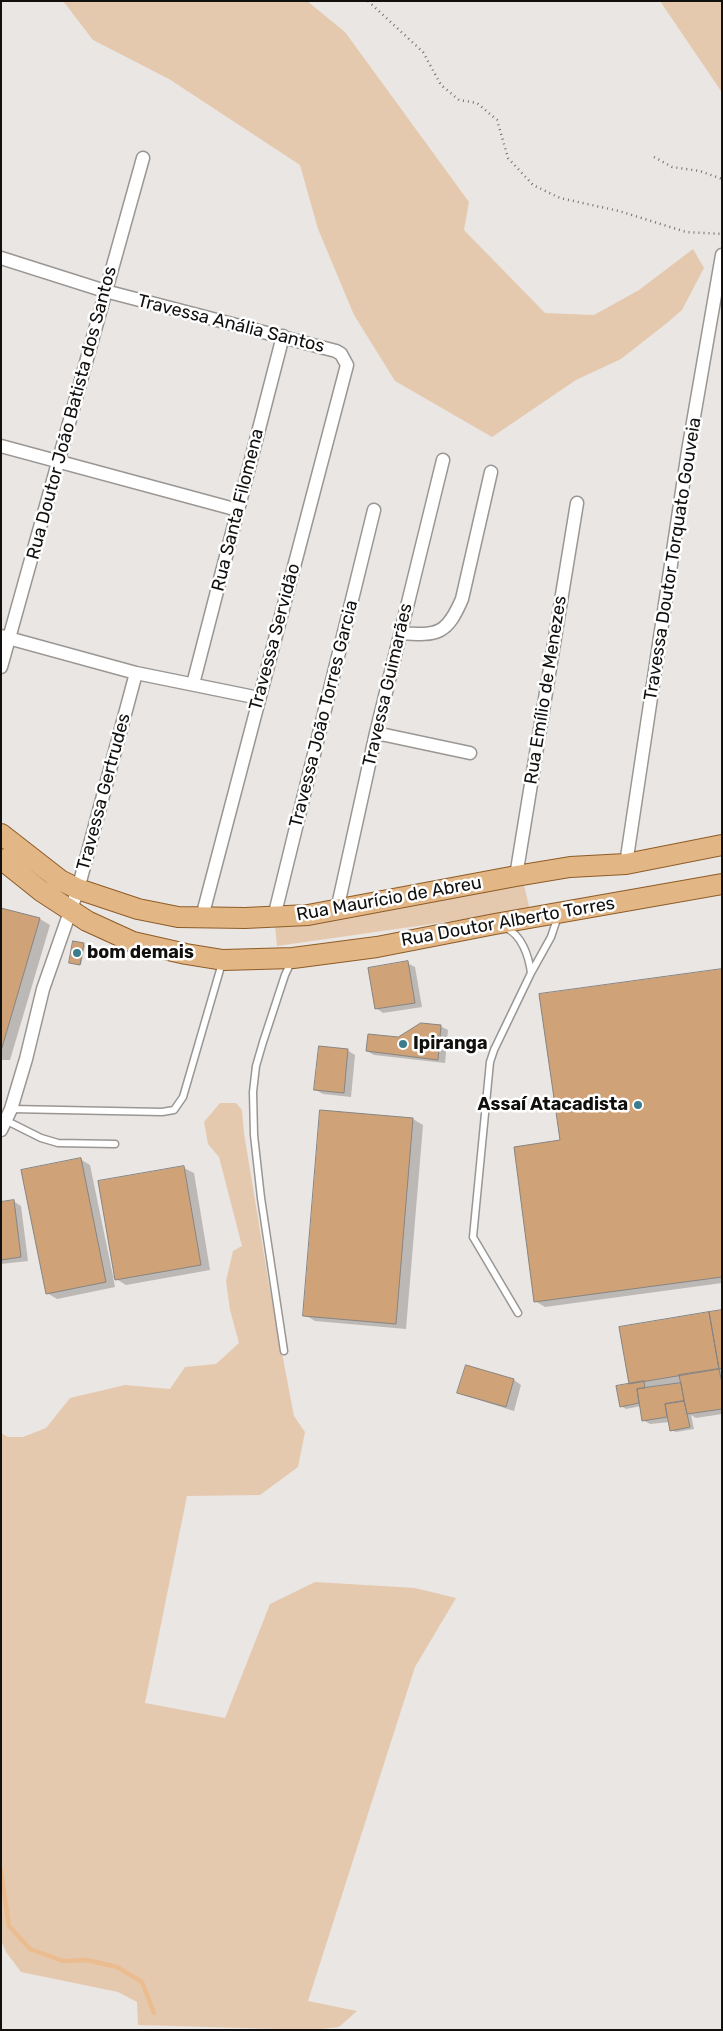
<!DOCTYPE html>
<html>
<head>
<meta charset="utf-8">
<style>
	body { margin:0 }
	#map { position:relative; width:723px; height:2031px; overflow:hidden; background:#eae6e3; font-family:Rubik,sans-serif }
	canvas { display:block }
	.frame { position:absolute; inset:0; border:2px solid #11100f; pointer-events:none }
</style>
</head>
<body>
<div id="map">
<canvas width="723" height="2031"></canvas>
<div class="frame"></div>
</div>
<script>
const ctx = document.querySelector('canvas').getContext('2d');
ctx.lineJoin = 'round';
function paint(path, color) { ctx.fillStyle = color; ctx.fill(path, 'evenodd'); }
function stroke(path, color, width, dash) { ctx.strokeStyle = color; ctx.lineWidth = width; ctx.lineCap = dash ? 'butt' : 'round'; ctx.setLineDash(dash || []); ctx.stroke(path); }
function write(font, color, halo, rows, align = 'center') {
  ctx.font = font + ' Rubik,sans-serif'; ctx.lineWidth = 5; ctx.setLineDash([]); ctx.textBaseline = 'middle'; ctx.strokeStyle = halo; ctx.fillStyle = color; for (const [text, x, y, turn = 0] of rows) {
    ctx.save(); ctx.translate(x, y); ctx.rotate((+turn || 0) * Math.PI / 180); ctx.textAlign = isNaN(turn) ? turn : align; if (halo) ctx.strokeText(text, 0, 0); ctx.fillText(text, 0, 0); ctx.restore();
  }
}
paint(new Path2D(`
	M63,1H307L345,32L469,202L464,230L545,313L594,315L639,290L693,249L704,268L682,310L667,323L621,359L576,380L492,437L395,381L354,315L318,229L300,165L169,79L93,40Z
	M660,1H722V91H721Z
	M523,881L530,910L277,946L275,926Z
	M220,1103H236L242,1110L244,1133L269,1285L294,1416L305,1432L298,1467L260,1495L187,1496L145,1703L225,1718L270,1604L315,1582L415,1588L456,1598L415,1667L308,2001L357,2011L339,2027L312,2030L138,2025L137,2002L118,1992L21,1972L6,1952L1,1940V1433L8,1437H23L46,1428L70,1398L125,1385L170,1389L185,1367L216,1364L239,1343L230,1310L226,1281L233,1251L242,1246L219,1157L208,1144L204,1122Z`), '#e5c9af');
paint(new Path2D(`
	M1,909L40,919L50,925L10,1060H1Z
	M83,944L85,945L81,965L73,963Z
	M407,963L415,967L422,1007L383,1013L376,1008Z
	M722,970V1283L545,1307L535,1301Z
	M440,1026L448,1030L445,1063L374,1055L367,1051L399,1038Z
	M347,1050L355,1055L351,1097L323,1094L316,1090Z
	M322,1111L413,1119L423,1125L406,1329L315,1321L305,1315Z
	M80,1159L90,1165L113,1276H115L184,1168L194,1173L210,1270L126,1285L113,1277L115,1287L57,1299L47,1293Z
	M13,1201L21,1206L28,1261L1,1264V1203Z
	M722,1311V1414L696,1418L691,1415L694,1429L676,1432L671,1430L670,1422L650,1424L643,1420L641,1406L626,1409L621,1406L630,1385Z
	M467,1366L514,1380L521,1385L514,1411L466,1396L459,1392Z`), '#0003');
stroke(new Path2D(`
	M1,1871L9,1926L30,1949L63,1961L87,1960L117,1967L142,1982L154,2013`), '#ebbc90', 4.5);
const building = new Path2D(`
	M1,908L40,918L1,1051Z
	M73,941L84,943L80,965L69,963Z
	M408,961L415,1003L375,1009L368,968Z
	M722,969V1277L534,1302L514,1147L560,1140L539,994Z
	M421,1023L441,1025L438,1060L366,1051L368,1034L398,1037Z
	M319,1046L348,1049L344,1093L314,1090Z
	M320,1110L413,1118L396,1324L303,1316Z
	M81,1158L106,1282L46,1294L21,1170Z
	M184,1166L201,1265L115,1280L98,1181Z
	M14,1200L21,1257L1,1260V1202Z
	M722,1310V1368L719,1369L709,1312Z
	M709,1312L719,1369L629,1384L619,1327Z
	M466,1365L514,1379L506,1407L457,1393Z
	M719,1369L722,1383V1409L687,1414L679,1375Z
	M644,1381L645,1388L637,1389L639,1403L620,1407L616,1386Z
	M681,1383L684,1401L665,1404L667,1417L642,1421L637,1389Z
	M684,1401L690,1427L670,1431L665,1404Z`);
paint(building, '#d0a277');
stroke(building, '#878481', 1);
const lane = new Path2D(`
	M506,928C522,935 529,957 531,973
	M11,1109L162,1112L174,1110L183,1097L222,963
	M5,1120L41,1138L58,1143L115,1144
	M518,1313L473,1237L490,1062L494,1050L531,973L551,937L558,916
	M284,1351L261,1198L254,1135L253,1092L256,1066L263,1042L285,975L291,962`);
const street = new Path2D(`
	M1,258L105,291L336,351L341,354L347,365L202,917
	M1,446L238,510
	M402,633C438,636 447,634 462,599L491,472
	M1,636L136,673L259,698
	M1,667L143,158
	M193,684L283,336
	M376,733L470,753
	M626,864L688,451L722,255
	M516,876L577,503
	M337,910L376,733L443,460
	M274,917L374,510
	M1,1130L11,1109L26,1059L43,989L78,889L136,673`);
const primary = new Path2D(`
	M1,834L60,880L78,889L138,909L178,917L245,918L308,915L516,876L570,867L626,864L722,845
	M1,859L41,891L87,921L111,932L133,942L186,954L223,960L293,958L377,947L495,924L722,884`);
stroke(lane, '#9a9693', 9);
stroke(street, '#9a9693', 15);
stroke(primary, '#8d5c27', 22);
stroke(new Path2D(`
	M368,1L423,52L441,85L459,100L477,103L497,120L508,158L533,185L560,198L619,211L686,232L722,234
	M654,157L672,167L700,171L722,179`), '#73716f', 2.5, [1, 4]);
stroke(lane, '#fff', 6);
stroke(street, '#fff', 12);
stroke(primary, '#e3b685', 20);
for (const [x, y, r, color] of [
	[77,953,5,"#3a7e8d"],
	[403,1044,5,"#3a7e8d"],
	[638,1105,5,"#3a7e8d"]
]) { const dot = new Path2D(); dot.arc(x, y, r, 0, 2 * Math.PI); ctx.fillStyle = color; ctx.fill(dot); stroke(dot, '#fff', 2); }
write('18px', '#11100f', '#fff', [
	["Travessa Anália Santos",231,324,14],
	["Rua Doutor João Batista dos Santos",72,413,-75],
	["Rua Santa Filomena",238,510,-76],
	["Travessa Doutor Torquato Gouveia",673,559,-81],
	["Travessa Servidão",275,637,-75],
	["Travessa Guimarães",388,685,-77],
	["Rua Emílio de Menezes",546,690,-81],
	["Travessa João Torres Garcia",324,714,-76],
	["Travessa Gertrudes",104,792,-75],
	["Rua Maurício de Abreu",389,899,-10],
	["Rua Doutor Alberto Torres",508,922,-10]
]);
write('bold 18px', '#11100f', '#fff', [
	["bom demais",87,953],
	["Ipiranga",413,1044],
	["Assaí Atacadista",628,1105,"right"]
], 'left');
</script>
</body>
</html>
